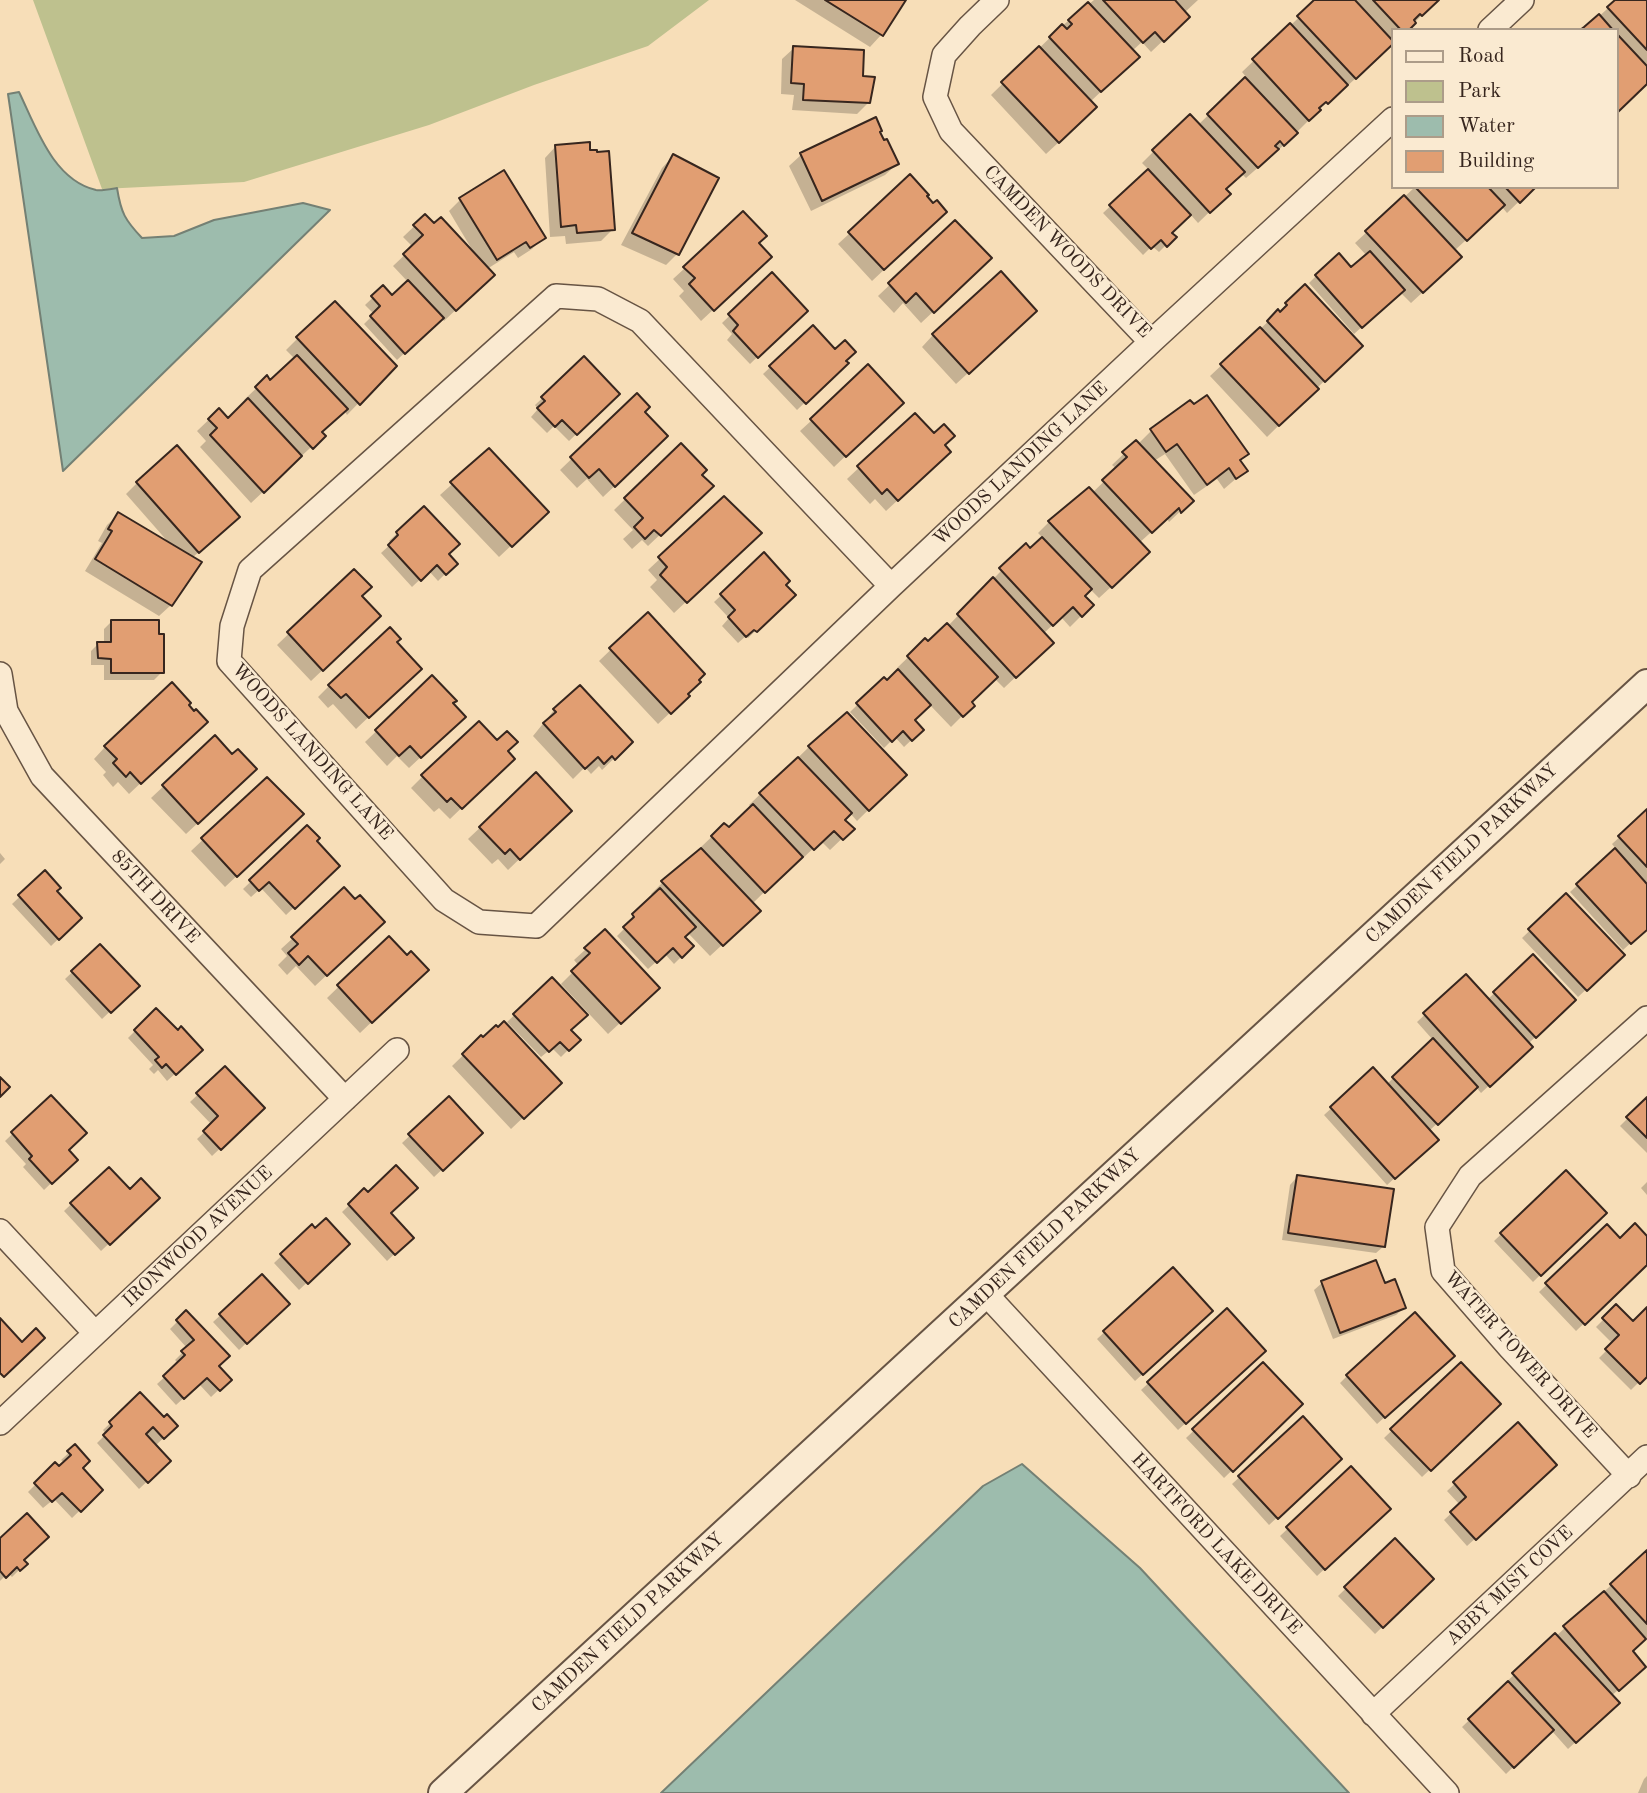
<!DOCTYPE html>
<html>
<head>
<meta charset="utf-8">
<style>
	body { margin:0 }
	#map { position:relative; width:1647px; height:1793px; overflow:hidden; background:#f7deb8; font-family:"Old Standard TT",serif }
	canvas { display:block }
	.legend { position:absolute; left:1391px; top:28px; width:228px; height:161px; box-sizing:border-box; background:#faead1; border:2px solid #ac9c89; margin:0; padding:9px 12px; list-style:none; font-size:21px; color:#37261e }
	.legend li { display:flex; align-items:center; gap:14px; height:35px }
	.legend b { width:35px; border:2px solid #ac9c89 }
</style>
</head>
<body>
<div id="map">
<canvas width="1647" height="1793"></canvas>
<ul class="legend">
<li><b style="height:9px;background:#faead1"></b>Road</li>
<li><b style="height:19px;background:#bec18e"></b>Park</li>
<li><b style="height:19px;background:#9dbcad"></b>Water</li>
<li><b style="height:19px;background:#e19e72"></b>Building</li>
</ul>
</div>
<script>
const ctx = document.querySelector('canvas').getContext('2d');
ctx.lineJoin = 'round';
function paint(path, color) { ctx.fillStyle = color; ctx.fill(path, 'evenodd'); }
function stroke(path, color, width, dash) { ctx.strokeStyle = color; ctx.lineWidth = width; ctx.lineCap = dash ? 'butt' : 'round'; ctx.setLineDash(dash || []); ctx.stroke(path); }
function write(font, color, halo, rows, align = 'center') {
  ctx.font = font + ' "Old Standard TT",serif'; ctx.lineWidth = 5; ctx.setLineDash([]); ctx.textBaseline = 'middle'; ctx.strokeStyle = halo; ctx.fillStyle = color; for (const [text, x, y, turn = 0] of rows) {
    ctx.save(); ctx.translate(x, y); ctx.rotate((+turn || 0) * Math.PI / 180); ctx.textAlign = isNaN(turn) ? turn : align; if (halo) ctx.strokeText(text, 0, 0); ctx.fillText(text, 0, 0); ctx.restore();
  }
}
paint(new Path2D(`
	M33,0H709L648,46L534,85L429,125L244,182L102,189Z`), '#bec18e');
const water = new Path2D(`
	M19,92C36,127 53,180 96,190C101,191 111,189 117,188C121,213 125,220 142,238L174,236L214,220L303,203L330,210L63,471L8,94Z
	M1022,1464L1140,1568L1349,1793H661L983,1486Z`);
paint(water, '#9dbcad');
stroke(water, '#748074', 2);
paint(new Path2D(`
	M795,0H904L881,35L870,47Z
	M1094,0H1198L1184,13L1188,17L1151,52L1142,42L1132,51L1126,68L1090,102L1084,119L1046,154L991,95L1062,26Z
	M1317,0H1437L1407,30H1393V44L1344,89L1342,87L1284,145L1246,178L1241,173L1224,189L1228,194L1198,223L1190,214L1170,233L1174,237L1159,252L1152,246L1143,255L1103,213L1149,170L1142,163L1153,152L1190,116L1198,125L1247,78L1242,72Z
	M1617,0H1647V83L1617,111V30H1584Z
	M794,48L861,78L869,102L857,114L792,110L794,95L781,94L782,59Z
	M875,119L878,132L897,164L885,175L811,211L789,166L801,155Z
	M556,146L613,229L601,241L566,244L565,236L550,237L545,158Z
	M673,156L677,254L666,265L621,245L662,168Z
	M1415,187H1534L1507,213L1502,207L1454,251L1448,269L1411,303L1400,292L1354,334L1309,283L1316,276L1351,270L1367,256L1355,243Z
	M925,196L934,223L872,281L838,244L850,233Z
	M460,200L543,238L532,249L518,258L514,252L487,269L481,286L444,321L442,318L397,360L364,324L374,314L365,305L383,288L392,298L408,282L393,266L413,247L403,237L425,216L474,253L449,211Z
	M955,223L978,270L921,323L903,303L894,313L878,296Z
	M757,243L758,268L701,321L679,296L684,291L673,279L685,268Z
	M772,275L805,311L750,364L727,340L732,334L722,323Z
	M1305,287L1360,346L1267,437L1210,376Z
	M1024,322L956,384L922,347L933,335Z
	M813,327L846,363L797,410L763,374Z
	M298,338L394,366L347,415L344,410L320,433L323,436L251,503L200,447L206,441L197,431L219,410L228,420L247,402L244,400L267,378L270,383L295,359L286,350Z
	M584,359L618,394L569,441L554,426L547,433L531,417L538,409L535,405Z
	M637,396L655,448L603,497L587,479L577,488L560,470Z
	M1190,402L1247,453L1239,461L1246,470L1224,489L1217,479L1194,495L1165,454L1154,461L1191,501L1169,522L1167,518L1139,543L1137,563L1099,598L1090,589L1083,596L1092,605L1070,627L1061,617L1043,634L1040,654L1004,688L994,678L970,702L973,705L951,727L929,704L912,720L922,730L904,747L895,737L884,748L850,712L884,679L887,682L899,670L897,668L925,641L928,644L948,626L1026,545L1030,550L1043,538L1038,533L1049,522L1092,493L1117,469L1112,465L1136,442L1138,444L1151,431Z
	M890,414L834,467L800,431L812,420Z
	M915,415L943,445L938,463L886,511L875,499L870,504L847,479Z
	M681,445L700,475V497L648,546L642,540L632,549L623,539L633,530L614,510Z
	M489,451L547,512L499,557L440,495Z
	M137,483L226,528L192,558L171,605L159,616L85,571L102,543L98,541L107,525L119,514L169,543L126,494Z
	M724,499L748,544L674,613L650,587L657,580L648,570Z
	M424,508L447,554L448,571L438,581L429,571L412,587L381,553L392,543L389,541Z
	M764,555L784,585L793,595L748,638L746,636L738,643L722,626L729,618L714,602Z
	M354,571L368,627L311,681L277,645Z
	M648,614L688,696L658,724L599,661Z
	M111,622L162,672L154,680H104V665H91V651L98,644H104V629Z
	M395,643L408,680L356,729L333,704L328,708L318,697L329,686Z
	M432,678L452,704V728L409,768L397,756L387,766L365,742Z
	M186,705L194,733L129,794L118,782L113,787L103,775L106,772L94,759L105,747Z
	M554,710L631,742L602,770L599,766L591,774L585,767L573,779L533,736Z
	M847,714L904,775L857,821L850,813L843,820L852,829L830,850L821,841L801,860L799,858L752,904L747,922L710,956L688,933L683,937L692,946L674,964L665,954L648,969L617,936L628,925L626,923L654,897L651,894L662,883L702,849L700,848L724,825L728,830L752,808L749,805L809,747Z
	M215,738L243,781L186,834L151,798Z
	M506,752L501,770L450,819L439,808L434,812L411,788L423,776Z
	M536,775L558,822L508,870L498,859L492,864L468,839Z
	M267,779L291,825L225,887L191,851Z
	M1647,812V928L1623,950L1570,892L1616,849L1612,844Z
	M307,828L314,841L338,866L286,915L261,888L251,897L243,889Z
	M0,853L5,859L0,864Z
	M45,873L55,891L80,918L51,946L12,904Z
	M1566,896L1623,955L1578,997L1522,938Z
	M355,901L372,933L315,986L296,966L287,975L278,965L287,956L281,949L293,938Z
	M389,938L415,981L360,1033L327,998Z
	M100,946L137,986L102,1019L65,979Z
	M586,949L646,999L608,1034L561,984L579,966L574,960Z
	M1533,957L1574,1000L1528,1044L1523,1054L1481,1093L1476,1087L1429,1131V1147L1387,1185L1324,1115L1373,1070L1386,1085L1433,1040L1417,1022L1466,976L1487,1000Z
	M552,980L569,1030L578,1040L561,1057L552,1048L541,1057L507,1022Z
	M156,1010L178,1032L201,1050L167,1081L158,1070L154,1074L149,1069L153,1065L128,1038Z
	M481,1038L548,1094L511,1129L452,1066Z
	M225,1069L263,1108L212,1156L197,1139L212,1125L190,1102Z
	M51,1097L67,1150L76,1159L44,1190L23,1167L26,1164L5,1141Z
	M449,1099L481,1133L434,1177L402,1143Z
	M1647,1099V1153L1620,1126Z
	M108,1169L129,1192L157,1198L101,1251L64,1211Z
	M1566,1173L1604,1213L1533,1282L1494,1241Z
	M1297,1177L1384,1246L1376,1253L1282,1240L1290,1185Z
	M1647,1182V1195L1641,1188Z
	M364,1191L411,1238L387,1261L342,1212Z
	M312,1227L348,1244L299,1290L274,1263Z
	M1607,1227L1620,1240L1647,1238V1263L1576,1331L1539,1292Z
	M1173,1269L1204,1318L1135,1381L1097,1339Z
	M262,1277L287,1304L239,1350L213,1322Z
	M1322,1283L1384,1286L1404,1308L1396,1315L1333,1339L1314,1290Z
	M1616,1307L1633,1324L1647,1310V1374L1631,1390L1599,1358L1613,1344L1596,1327Z
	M1227,1310L1256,1358L1178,1430L1141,1390Z
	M186,1313L217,1366L229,1380L211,1397L199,1384L176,1405L157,1384L179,1364L175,1360L187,1348L170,1329Z
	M1445,1363L1377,1424L1340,1383L1347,1376Z
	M1461,1364L1499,1404L1422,1477L1384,1438Z
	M1263,1365L1301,1404L1224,1478L1186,1438Z
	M140,1395L164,1420L176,1426L155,1446L169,1461L139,1489L97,1443L106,1434L103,1430Z
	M1303,1419L1340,1459L1269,1525L1232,1484Z
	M1518,1425L1548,1472L1467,1546L1444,1520L1460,1505L1447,1491Z
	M75,1447L80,1468L101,1490L72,1518L54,1499L43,1508L28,1492L55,1465L59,1469L65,1463L61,1460Z
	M1351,1469L1381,1516L1317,1576L1280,1536Z
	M0,1540L25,1564L12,1577L8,1573L0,1581Z
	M1395,1541L1432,1579L1375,1634L1338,1596Z
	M1647,1552V1639L1646,1637L1631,1652L1637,1674L1611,1696L1610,1710L1568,1749L1551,1730L1506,1774L1462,1727L1508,1683L1506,1682L1514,1675Z
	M1647,1776V1793H1638L1644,1779Z`), '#0003');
const building = new Path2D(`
	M825,0H906L883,36Z
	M1103,0H1175L1190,17L1164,42L1155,32L1143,43Z
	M1314,0H1355L1393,41V44L1356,79L1297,16Z
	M1373,0H1439L1422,16L1420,14L1414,20L1416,23L1409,30H1401Z
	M1615,0H1647V50L1607,7Z
	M1088,2L1140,57L1101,92L1049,37L1062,24L1067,29L1072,24L1068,20Z
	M1599,14L1613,30H1580L1584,27Z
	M1290,23L1348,85L1328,104L1326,102L1319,108L1321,110L1309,121L1252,59Z
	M1617,34L1647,66V84L1618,112Z
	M793,46L864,50L863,76L875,77L870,103L803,100L804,84L791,83Z
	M1039,46L1097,107L1059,143L1001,82Z
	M1245,77L1298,133L1284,146L1280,141L1275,146L1279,149L1258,168L1207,114Z
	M1190,114L1245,172L1226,189L1231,194L1210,213L1152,150Z
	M876,117L882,131L880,132L884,140L887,139L899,164L822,201L800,153Z
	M590,142V150H597V152L609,151L615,230L577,233L576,225L561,227L555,145Z
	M673,154L719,178L679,255L632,233Z
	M1148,169L1191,215L1172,233L1177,237L1167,247L1161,240L1151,249L1109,205Z
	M504,170L546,238L530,248L526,242L497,260L459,198Z
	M910,174L929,195L927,196L933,203L937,200L947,212L884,270L848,232Z
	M1415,187H1488L1505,205L1467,241Z
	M1505,187H1536L1520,203Z
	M1404,195L1462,257L1423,293L1365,231Z
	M743,211L767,236L759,243L772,257L714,311L689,284L695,278L683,267Z
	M425,214L434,223L441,217L495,275L456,311L403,254L423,235L413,225Z
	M955,220L992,258L934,313L916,293L906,303L888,283Z
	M1370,251L1405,290L1362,328L1315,275L1339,253L1351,267Z
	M1001,271L1037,311L969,374L932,334Z
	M772,272L808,311L758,358L733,331L738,325L728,314Z
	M408,280L444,318L405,354L370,316L380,306L371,296L383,285L392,295Z
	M1305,284L1363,346L1325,382L1267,321L1278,309L1280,312L1287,305L1285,303Z
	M335,301L397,366L360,405L296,337Z
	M813,325L835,349L845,340L856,352L846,361L849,363L806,404L769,366Z
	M1260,327L1319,389L1279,426L1220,364Z
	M297,355L348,409L322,432L326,436L313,449L255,387L267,375L270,380Z
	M584,356L620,394L577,435L562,420L555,427L537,408L545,401L541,397Z
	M868,364L904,403L846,457L810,419Z
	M637,393L650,407L645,412L668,436L615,487L599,469L589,478L570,457Z
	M1207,395L1249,454L1240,460L1248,471L1236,479L1229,468L1207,485L1177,444L1166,452L1150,429L1190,400L1194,404Z
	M248,398L302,456L264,493L210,435L217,428L208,419L219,408L228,418Z
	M915,413L934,433L944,424L955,436L945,445L951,452L898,501L887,489L882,494L857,466Z
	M1136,440L1194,501L1181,513L1179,508L1152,533L1102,480L1127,457L1122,452Z
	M681,443L707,470L702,475L714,486L661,536L654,530L645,539L634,527L643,518L624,498Z
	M177,445L240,517L199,553L136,482Z
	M489,448L549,512L512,547L450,482Z
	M1089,487L1150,552L1112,588L1048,521Z
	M724,496L762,533L687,603L660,575L667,567L658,557Z
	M424,506L460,544L449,554L458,564L446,575L437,565L421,581L388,545L398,535L396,532Z
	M118,512L202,562L172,606L95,559L112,531L108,529Z
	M1042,537L1092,589L1085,596L1094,605L1082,617L1073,607L1053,626L999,568L1026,543L1030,548Z
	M764,552L790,581L786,585L796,595L757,632L754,630L746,637L728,617L735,610L720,594Z
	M354,569L372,587L362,596L381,616L323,671L287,632Z
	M993,577L1054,643L1016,678L957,614Z
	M648,612L705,674L699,680L701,682L688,694L690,696L671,714L609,648Z
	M111,620H159V634H164V673H111V659L98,658L97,642H111Z
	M947,623L998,677L972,702L975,706L963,717L907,656L925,638L928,641Z
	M390,627L401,639L397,642L422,669L369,718L346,694L341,698L328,685Z
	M898,669L931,705L915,720L924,730L912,741L903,731L892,742L856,703L884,677L887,680Z
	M432,675L457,701L453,703L466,717L421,758L410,746L399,756L375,730Z
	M172,682L191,703L189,705L194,711L196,709L208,722L141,784L130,772L126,777L113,763L117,759L104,746Z
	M580,685L633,742L615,760L612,756L604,764L598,757L585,769L543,723L556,712L553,709Z
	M847,712L907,775L869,811L808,746Z
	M479,721L497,740L507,731L518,742L508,751L515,759L462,809L451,798L447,802L421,775Z
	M215,735L232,754L238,749L257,769L198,824L162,785Z
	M798,757L852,813L845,820L855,829L843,840L834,831L814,850L759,793Z
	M536,772L572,811L520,860L510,849L505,854L479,827Z
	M267,777L304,814L237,877L201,838Z
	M753,804L803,857L765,893L711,836L724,823L729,827Z
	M1647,809V867L1618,836Z
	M307,825L320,838L317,841L340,866L295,909L269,882L259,891L249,880Z
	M701,848L761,911L723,946L661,881Z
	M1615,848L1647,884V930L1631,944L1576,884Z
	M45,870L61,888L57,891L82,918L59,940L18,895Z
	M344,887L355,899L360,895L385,922L327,976L308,956L299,965L288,953L298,944L291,937Z
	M660,888L696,927L685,937L694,946L682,958L673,948L657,963L623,927L634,917L632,914Z
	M1566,893L1625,955L1587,991L1528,929Z
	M605,929L660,988L621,1024L571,971L590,953L584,948Z
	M389,936L407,955L411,951L429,970L372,1023L337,985Z
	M100,944L140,986L111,1013L71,971Z
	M1533,954L1576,1000L1536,1038L1493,992Z
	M1466,974L1533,1047L1490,1087L1423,1013Z
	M552,977L588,1015L571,1030L581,1040L569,1051L560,1042L549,1052L513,1014Z
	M156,1008L178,1030L181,1026L203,1050L176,1075L166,1064L162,1068L155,1060L159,1057L134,1030Z
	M504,1021L562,1083L524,1119L462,1054L481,1035L483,1037L496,1025L498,1027Z
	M1433,1038L1478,1087L1438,1125L1392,1077Z
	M225,1066L265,1108L221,1150L203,1131L218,1116L196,1093Z
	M1373,1067L1439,1140L1395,1179L1330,1107Z
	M0,1077L10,1087L0,1097Z
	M51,1095L87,1133L69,1150L78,1160L52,1184L29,1159L32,1156L11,1132Z
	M449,1096L483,1133L443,1171L408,1134Z
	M1647,1097V1138L1626,1117Z
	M396,1165L418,1188L391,1213L414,1238L395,1255L348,1204L364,1188L368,1192Z
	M109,1167L130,1189L141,1178L160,1198L110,1245L70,1203Z
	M1566,1170L1607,1213L1541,1276L1500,1233Z
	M1297,1175L1394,1189L1385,1247L1288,1233Z
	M326,1218L350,1244L308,1284L280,1254L312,1224L315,1228Z
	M1635,1223L1647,1236V1265L1585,1325L1545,1283L1607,1224L1620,1238Z
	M1376,1260L1385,1283L1395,1279L1406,1308L1340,1333L1321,1281Z
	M1173,1267L1213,1311L1143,1375L1103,1331Z
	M262,1274L290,1304L247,1344L219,1314Z
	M1616,1304L1633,1321L1647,1307V1377L1640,1384L1605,1349L1619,1335L1602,1318Z
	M1227,1308L1266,1351L1186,1424L1147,1382Z
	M186,1310L230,1356L219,1366L232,1380L220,1391L207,1378L184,1399L163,1376L185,1355L181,1351L194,1340L176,1320Z
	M1415,1312L1455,1356L1385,1418L1346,1375Z
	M0,1318L22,1342L36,1328L45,1338L4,1377L0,1373Z
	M1263,1362L1303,1404L1233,1472L1192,1429Z
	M1461,1362L1501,1404L1431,1471L1390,1429Z
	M140,1392L164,1417L167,1414L178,1426L164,1439L153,1427L146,1434L171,1461L148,1483L103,1435L112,1426L109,1422Z
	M1303,1416L1342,1459L1278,1519L1238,1476Z
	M1518,1422L1557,1465L1476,1540L1450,1512L1466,1497L1453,1482Z
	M75,1444L90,1461L83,1468L103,1490L81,1512L62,1493L52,1502L34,1483L55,1462L59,1466L71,1455L67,1451Z
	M1351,1466L1391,1509L1325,1570L1286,1527Z
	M27,1513L49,1537L24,1560L28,1564L20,1571L17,1567L6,1578L0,1571V1538Z
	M1395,1538L1434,1579L1383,1628L1344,1587Z
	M1647,1550V1624L1610,1584Z
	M1604,1591L1646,1639L1633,1651L1646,1667L1619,1691L1563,1626Z
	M1555,1633L1620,1703L1576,1743L1512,1673Z
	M1508,1681L1554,1730L1514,1768L1468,1719Z`);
paint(building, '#e19e72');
stroke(building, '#37261e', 2);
const minor = new Path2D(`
	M997,0L970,26L944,55L935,97L951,131L1151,342L1393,119
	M1490,30L1522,0
	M891,586L640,321L598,299L556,296L250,570L232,626L229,661L444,900L479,922L536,926L891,586L1151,342
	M0,674L6,711L42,776L345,1099
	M0,1231L95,1333
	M986,1294L1447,1793
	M0,1423L397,1050
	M1629,1476L1510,1348L1443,1271L1437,1227L1470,1176L1647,1018
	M1373,1714L1647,1457`);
const tertiary = new Path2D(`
	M443,1793L1647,684`);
stroke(minor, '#675444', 26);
stroke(tertiary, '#675444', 32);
stroke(minor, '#faead1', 23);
stroke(tertiary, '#faead1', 28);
write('19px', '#37261e', '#faead1', [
	["CAMDEN WOODS DRIVE",1067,252,46],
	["WOODS LANDING LANE",1021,464,-43],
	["WOODS LANDING LANE",312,752,48],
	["CAMDEN FIELD PARKWAY",1462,854,-43],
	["85TH DRIVE",155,897,47],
	["IRONWOOD AVENUE",198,1237,-43],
	["CAMDEN FIELD PARKWAY",1045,1239,-43],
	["WATER TOWER DRIVE",1520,1355,48],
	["HARTFORD LAKE DRIVE",1216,1544,47],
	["ABBY MIST COVE",1510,1586,-43],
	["CAMDEN FIELD PARKWAY",628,1623,-43]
]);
</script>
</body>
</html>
